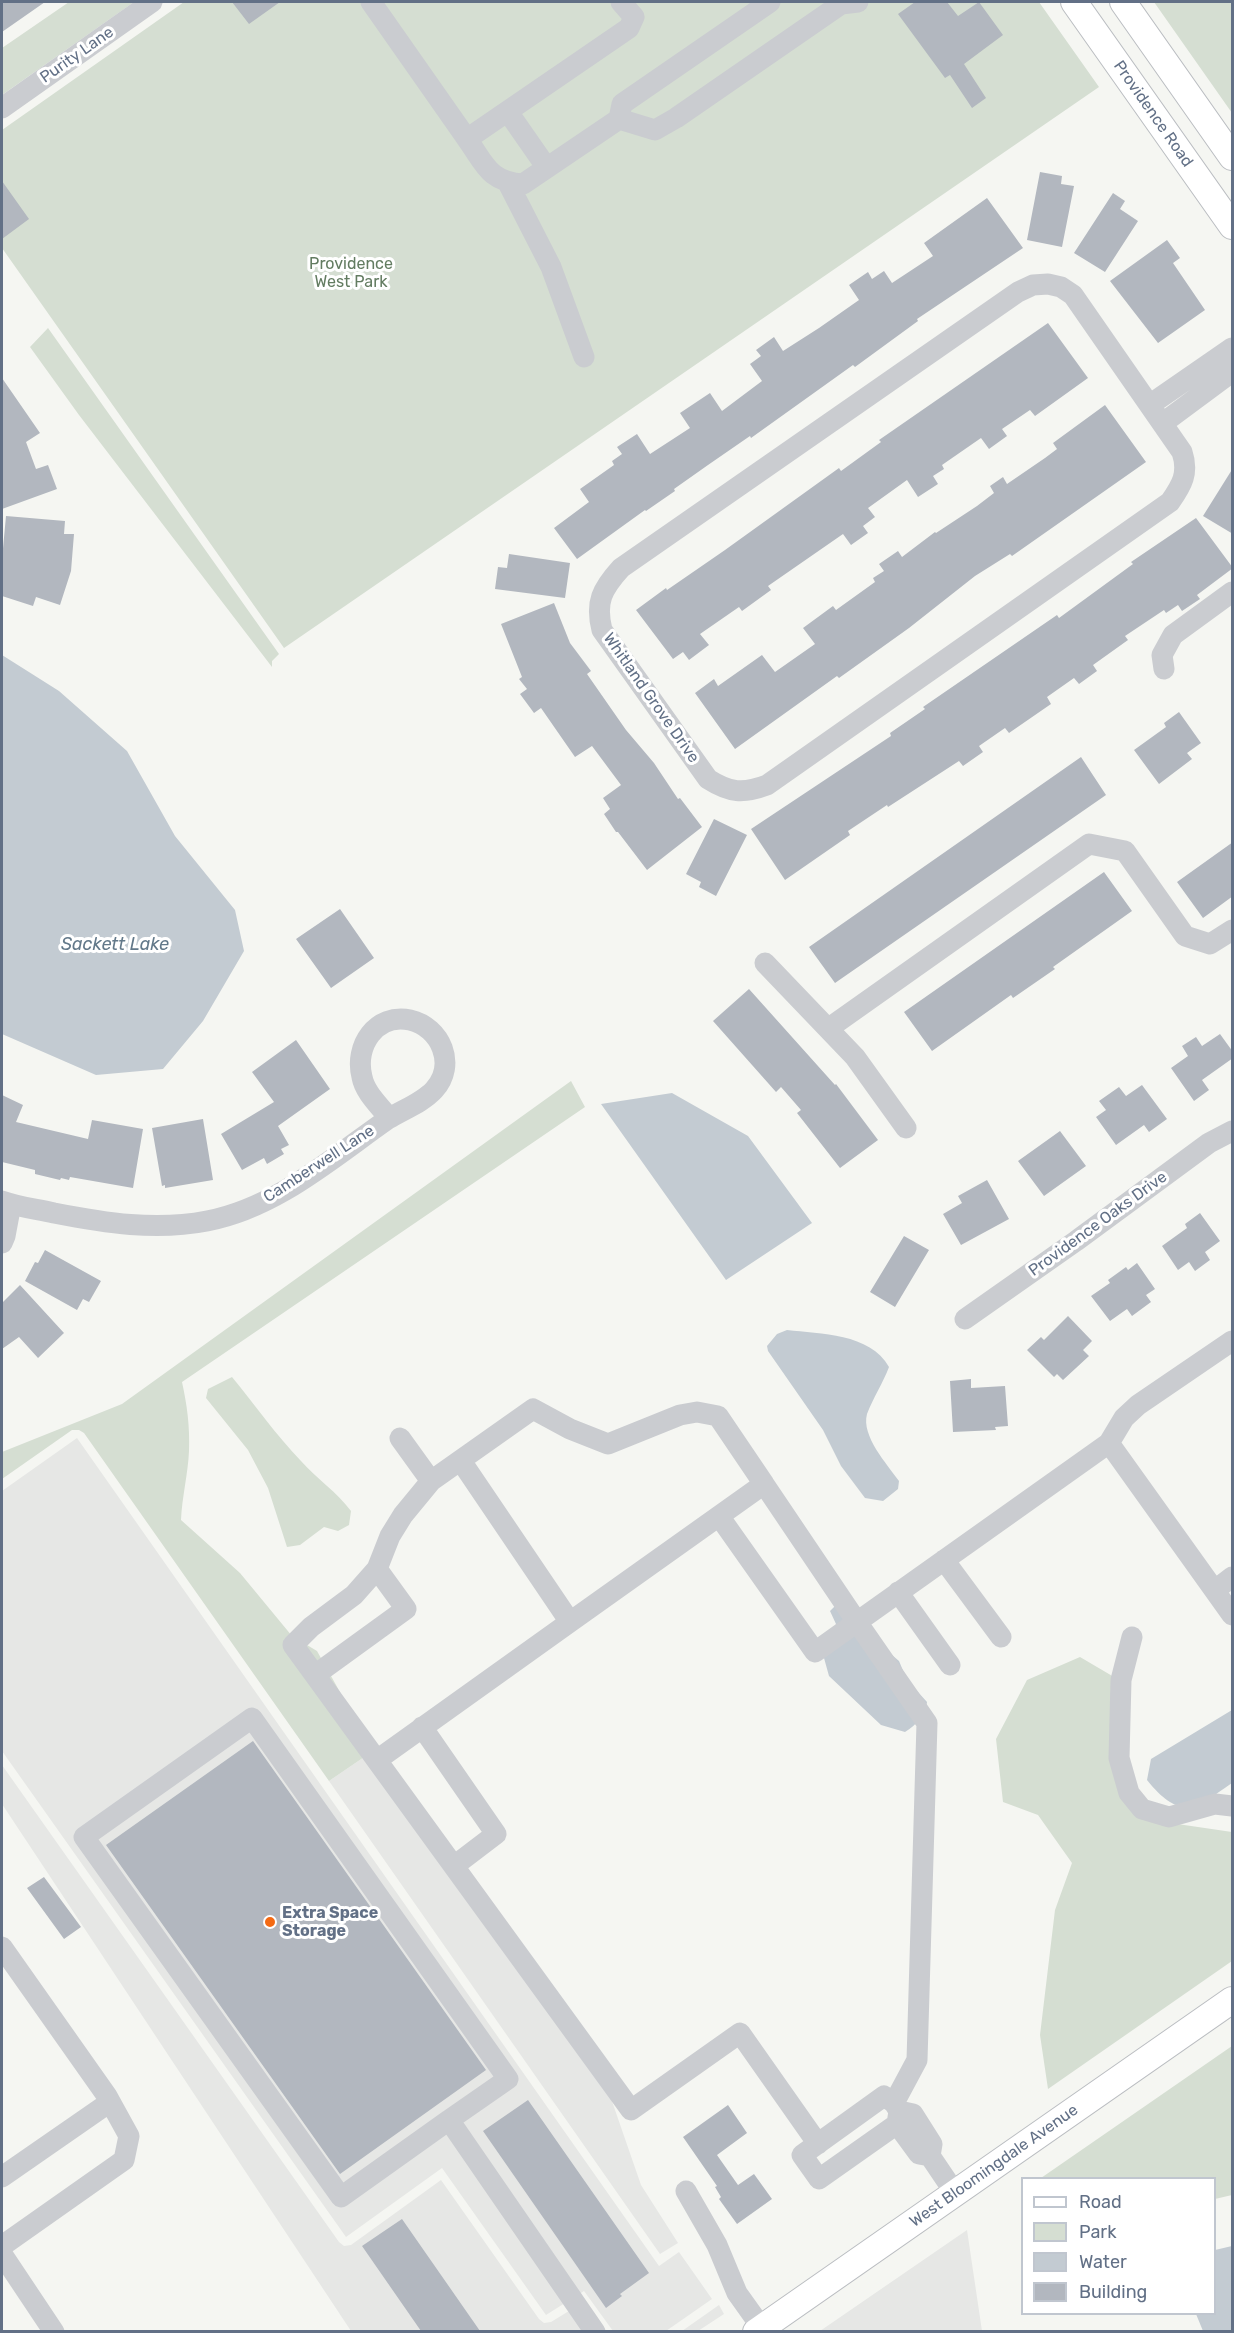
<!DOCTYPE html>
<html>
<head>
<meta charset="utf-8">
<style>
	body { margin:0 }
	#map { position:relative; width:1234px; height:2333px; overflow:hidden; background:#f5f6f2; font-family:Rubik,sans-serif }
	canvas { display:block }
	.frame { position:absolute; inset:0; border:3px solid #627086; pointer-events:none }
	.legend { position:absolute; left:1021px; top:2177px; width:195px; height:138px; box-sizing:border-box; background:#fff; border:2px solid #c0c6cf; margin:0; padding:8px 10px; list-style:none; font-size:18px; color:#627086 }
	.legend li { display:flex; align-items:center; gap:12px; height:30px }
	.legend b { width:30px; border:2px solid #c0c6cf }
</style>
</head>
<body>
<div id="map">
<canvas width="1234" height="2333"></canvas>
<div class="frame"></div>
<ul class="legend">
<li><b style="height:8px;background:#fff"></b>Road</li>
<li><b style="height:16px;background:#d5ded2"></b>Park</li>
<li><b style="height:16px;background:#c3cbd2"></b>Water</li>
<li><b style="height:16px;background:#b2b7bf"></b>Building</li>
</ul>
</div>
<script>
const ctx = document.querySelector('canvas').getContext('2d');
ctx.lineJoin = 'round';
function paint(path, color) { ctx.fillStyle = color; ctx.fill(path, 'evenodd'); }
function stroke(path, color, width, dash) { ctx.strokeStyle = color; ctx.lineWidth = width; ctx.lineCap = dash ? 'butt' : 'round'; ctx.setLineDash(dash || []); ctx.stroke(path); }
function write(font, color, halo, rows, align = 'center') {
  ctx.font = font + ' Rubik,sans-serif'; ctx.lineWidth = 6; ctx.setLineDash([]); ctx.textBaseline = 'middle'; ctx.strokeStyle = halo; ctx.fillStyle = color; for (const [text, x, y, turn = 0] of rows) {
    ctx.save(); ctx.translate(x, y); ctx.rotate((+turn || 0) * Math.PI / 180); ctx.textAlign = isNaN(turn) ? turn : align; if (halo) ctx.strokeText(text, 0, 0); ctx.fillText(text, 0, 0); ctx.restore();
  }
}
paint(new Path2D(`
	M77,1438L659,2266L679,2252L712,2299L666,2331H613L584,2291L546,2315L442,2168L346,2237L2,1751V1491Z
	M373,1751L597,2058L641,2185L678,2243L660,2254L329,1781Z
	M2,1765L339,2242L344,2246L351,2245L441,2180L539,2319L544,2323L551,2322L582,2303L604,2331H351L2,1804Z
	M967,2230L982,2331H820Z
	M719,2305L724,2314L698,2331H682Z`), '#e6e7e5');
paint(new Path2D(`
	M69,2H134L2,95V48Z
	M184,2H1039L1099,87L284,648L2,248V130Z
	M1154,2H1232V113Z
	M48,328L279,654L272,661V667L79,415L30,347Z
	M571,1081L585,1107L182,1382C187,1405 190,1426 189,1451C188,1474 182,1497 181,1520L240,1573L292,1636L317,1651L373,1751L329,1781L84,1433L79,1430H72L2,1479V1452L122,1404Z
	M232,1377C255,1405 276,1435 301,1461C317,1479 337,1492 351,1511L349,1525L338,1531L324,1527L300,1545L287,1547L268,1488L248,1450L206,1398L208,1389Z
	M1080,1657L1114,1677L1128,1794L1157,1821L1232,1832V1961L1048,2089L1040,2035L1055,1910L1072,1863L1038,1815L1003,1802L996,1739L1027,1680Z
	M1232,2046V2195L1215,2199L1214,2178H1041Z`), '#d5ded2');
paint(new Path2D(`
	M2,655L59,691L127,751L175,836L235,910L244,951L203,1021L163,1069L96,1075L2,1034Z
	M672,1093L748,1136L812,1223L726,1280L601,1104Z
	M787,1330C820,1334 870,1333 889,1367C883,1383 873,1398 867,1414C861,1436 887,1464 899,1481L898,1489L883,1501L865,1498L841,1466L823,1430L768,1351L767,1346L777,1334Z
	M835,1606L899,1661L907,1680L927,1702C926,1715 916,1725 905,1732L881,1725L829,1676L824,1658L836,1624L830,1611Z
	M1232,1710V1783C1195,1809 1180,1821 1147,1780L1151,1759Z
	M1232,2246V2331H1203L1196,2314H1214L1215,2250Z`), '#c3cbd2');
paint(new Path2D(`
	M2,2H45L2,32Z
	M232,2H280L249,24Z
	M915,2H947L958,16L979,2L1003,35L964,64L986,98L972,108L950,75L945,78L898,14Z
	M1040,172L1062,176L1061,184L1074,186L1062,247L1027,240Z
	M2,181L29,219L2,239Z
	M1113,193L1125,201L1120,209L1138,221L1105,272L1074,253Z
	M987,198L1023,248L917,319L918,321L855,367L853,365L751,438L750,436L708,465L674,489L675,491L646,511L645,510L577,559L554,528L589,502L580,489L614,465L612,461L622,454L617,447L637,434L650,454L690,428L680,413L710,393L722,411L762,381L750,364L761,356L756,350L774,337L783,351L819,328L859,300L849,285L868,272L872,279L884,271L892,283L933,256L924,243Z
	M1167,240L1180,258L1173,263L1205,310L1158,343L1110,281Z
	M1048,323L1088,378L1035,416L1030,410L1002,429L1007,436L989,449L981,438L942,465L944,469L933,476L938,484L918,497L907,480L868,508L875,517L863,526L868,533L851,545L843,534L768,586L771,590L742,611L739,607L700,634L709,645L689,660L683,652L673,659L636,610L666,588L667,590L725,550L839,468L841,471L881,442L879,440Z
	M2,378L40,433L26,442L36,469L48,465L57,489L2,509Z
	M1105,405L1146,462L1012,556L1010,554L975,576L909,628L839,678L837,676L735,749L695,693L714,679L718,686L762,655L775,672L815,644L803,628L833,606L836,610L875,582L873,578L884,571L879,564L898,551L902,557L935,532L936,533L977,506L994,493L990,486L1003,477L1007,484L1045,458L1057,449L1053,443Z
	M1233,468V534L1203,516Z
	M6,516L65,521L64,534H74L71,571L60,605L36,597L33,606L2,596V559Z
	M1196,518L1233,568L1197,595L1200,599L1182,611L1178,605L1166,613L1164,610L1125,636L1128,640L1093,665L1097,671L1079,684L1074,678L1047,697L1051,704L1009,733L1005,728L979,746L983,752L963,766L959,761L888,807L887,805L848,831L850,835L785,880L751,829L891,736L890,733L925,709L923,707L1057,615L1059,618L1133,564L1131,562Z
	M509,554L570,563L565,598L495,589L498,567L507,568Z
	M554,603L570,643L591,671L587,674L626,730L654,763L678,799L680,798L702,827L647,870L618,832H616L604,814L610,809L603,798L621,785L592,746L575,757L541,708L534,713L520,694L527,689L519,679L522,677L501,624Z
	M1179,712L1201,743L1187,753L1192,759L1159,784L1134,750L1166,727L1164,723Z
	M1081,757L1106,795L835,983L809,947Z
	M714,819L747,835L716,896L699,887L701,882L686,874Z
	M1233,842V896L1203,918L1177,882Z
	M1104,872L1132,911L1053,967L1055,969L1013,998L1011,995L932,1051L904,1012Z
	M340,909L374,958L331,988L296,939Z
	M749,989L835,1085L836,1084L878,1140L840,1168L797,1113L801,1110L781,1087L776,1092L713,1021Z
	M1220,1034L1233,1052V1058L1202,1080L1209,1090L1194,1101L1171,1068L1188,1056L1182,1046L1196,1037L1202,1046Z
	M296,1040L330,1089L278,1126L289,1145L281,1149L284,1154L267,1164L264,1158L242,1170L221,1134L274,1102L252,1072Z
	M1142,1085L1167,1119L1149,1132L1144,1125L1116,1145L1096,1117L1106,1110L1099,1101L1119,1087L1126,1096Z
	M2,1095L23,1105L16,1122L88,1139L92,1120L143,1129L133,1188L70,1177L69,1180L61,1178L60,1180L35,1174V1170L2,1162Z
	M203,1119L213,1180L165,1188V1185L162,1186L152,1128Z
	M1060,1131L1086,1166L1044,1196L1018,1161Z
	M987,1180L1009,1219L961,1245L943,1214L962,1203L958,1196Z
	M1200,1213L1220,1241L1205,1252L1210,1260L1195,1271L1189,1262L1178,1270L1162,1246L1187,1228L1185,1224Z
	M904,1236L929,1250L895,1307L870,1292Z
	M45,1250L101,1281L89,1302L83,1299L77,1310L25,1281L35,1262L38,1263Z
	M1137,1263L1155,1289L1146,1295L1151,1302L1132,1316L1127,1309L1110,1321L1091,1296L1110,1283L1108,1280L1126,1267L1128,1270Z
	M20,1285L64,1333L38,1358L19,1337L2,1349V1303Z
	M1068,1316L1092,1341L1083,1350L1089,1356L1063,1380L1057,1374L1054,1377L1027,1350L1041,1337L1044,1340Z
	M971,1379V1388L1005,1386L1008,1426L995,1427L996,1430L953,1432L950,1381Z
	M253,1741L486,2070L340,2174L106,1845Z
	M44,1877L81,1927L64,1939L27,1888Z
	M528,2100L649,2273L620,2294L622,2296L606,2308L483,2131Z
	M728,2105L747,2133L717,2155L738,2185L754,2174L772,2199L737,2224L719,2199L721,2197L715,2187L717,2186L683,2137Z
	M402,2219L480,2331H421L362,2246Z`), '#b2b7bf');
const major = new Path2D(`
	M1074,2L1232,226
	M1123,2L1232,157
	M756,2332L1232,2000`);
stroke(major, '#babdc1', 28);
stroke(new Path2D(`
	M371,2L467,139
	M621,2L634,17L629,28L467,139C485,164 489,182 523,184L619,119L655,130L676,118L841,4L858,2
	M2,108L152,2
	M508,112L547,168
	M619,119L622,104L770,2
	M508,183L551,267L584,357
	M1048,284L1061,287L1073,295L1182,452C1189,473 1182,485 1170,502L767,785C743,794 730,793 708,779L602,630C595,602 602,589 621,568L1018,292L1033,285Z
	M1151,404L1232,348
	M1163,423L1232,372
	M1164,669L1162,655L1173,635L1232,592
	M765,963L855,1057L906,1128
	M829,1028L1089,844L1125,851L1185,936L1210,944L1232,930
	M2,1201C18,1207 37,1209 54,1213C105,1223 156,1231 207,1221C276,1208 332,1158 388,1119C402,1110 422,1103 434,1090C457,1065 441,1027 410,1020C376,1013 354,1046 362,1077C365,1093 380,1106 389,1118
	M2,1243L5,1236L11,1204
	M965,1319L1076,1241L1209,1143L1232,1131
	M400,1438L431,1481
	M1109,1443L1124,1418L1138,1405L1232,1341
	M719,1516L815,1652L857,1622L764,1484
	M944,1560L1001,1637
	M1215,1590L1232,1577
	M898,1592L950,1665
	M570,1622L764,1484L718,1416L697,1412L680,1415L608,1444L570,1429L533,1409L431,1481L403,1515L390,1536L377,1569L354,1595L311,1627L293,1645L631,2110L740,2033L818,2144
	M1132,1637L1121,1680L1119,1758L1129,1793L1142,1809L1169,1817L1215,1804L1232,1806
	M315,1675L406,1609L377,1569
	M422,1727L496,1834L454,1866
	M377,1760L570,1622L461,1461
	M2,1947L107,2096L129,2136L124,2160L2,2246
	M894,2103L884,2096L802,2155L819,2179L897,2124
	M899,2111L894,2103L917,2060L927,1723L857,1622L1109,1443L1232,1615
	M449,2120L341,2197L84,1837L252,1718L508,2079L449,2120L595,2332
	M930,2156L919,2154L897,2124L899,2111L913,2114L932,2144L930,2156L955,2193
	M2,2177L110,2102
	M686,2191L717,2245L737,2293L762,2328
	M2,2254L54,2332`), '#caccd0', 21);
stroke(major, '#fff', 26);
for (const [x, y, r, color] of [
	[270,1922,6,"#f46a14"]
]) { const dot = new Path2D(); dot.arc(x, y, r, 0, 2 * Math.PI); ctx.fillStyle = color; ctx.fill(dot); stroke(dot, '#fff', 2); }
write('16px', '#627086', '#fff', [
	["Purity Lane",77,55,-35],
	["Providence Road",1153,114,55],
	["Whitland Grove Drive",651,698,55],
	["Camberwell Lane",319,1164,-33],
	["Providence Oaks Drive",1098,1224,-36],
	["West Bloomingdale Avenue",994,2166,-35]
]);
write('16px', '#637c61', '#fff', [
	["Providence",351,264],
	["West Park",351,282]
]);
write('bold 16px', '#627086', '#fff', [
	["Extra Space",282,1913],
	["Storage",282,1931]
], 'left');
write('italic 18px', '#63798a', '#fff', [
	["Sackett Lake",115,945]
]);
</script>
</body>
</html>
